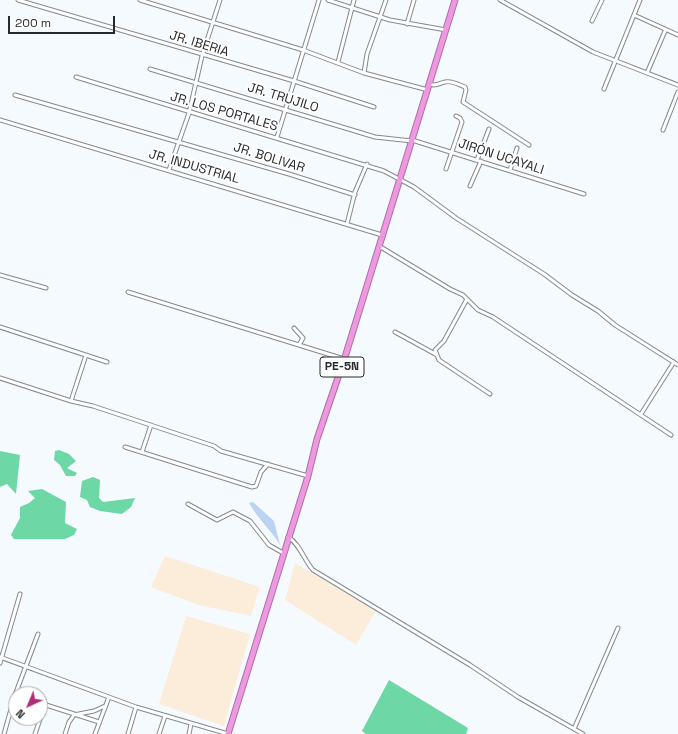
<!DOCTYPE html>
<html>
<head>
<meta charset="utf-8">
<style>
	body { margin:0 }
	#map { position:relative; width:678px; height:734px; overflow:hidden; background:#f5fafe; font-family:"Space Grotesk",sans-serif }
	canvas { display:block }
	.north { position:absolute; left:8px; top:686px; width:40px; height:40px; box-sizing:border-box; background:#fff; border:1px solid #a9a9aa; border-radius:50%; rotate:224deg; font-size:11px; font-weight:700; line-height:16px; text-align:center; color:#27292b }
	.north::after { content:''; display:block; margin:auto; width:14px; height:18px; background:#af2d78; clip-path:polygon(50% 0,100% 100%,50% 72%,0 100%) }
	.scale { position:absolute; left:8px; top:16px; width:107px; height:18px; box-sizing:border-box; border:2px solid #27292b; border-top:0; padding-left:5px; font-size:12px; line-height:14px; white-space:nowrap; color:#27292b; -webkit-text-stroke:3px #fff; paint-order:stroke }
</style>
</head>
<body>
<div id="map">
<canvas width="678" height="734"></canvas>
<div class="north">N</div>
<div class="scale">200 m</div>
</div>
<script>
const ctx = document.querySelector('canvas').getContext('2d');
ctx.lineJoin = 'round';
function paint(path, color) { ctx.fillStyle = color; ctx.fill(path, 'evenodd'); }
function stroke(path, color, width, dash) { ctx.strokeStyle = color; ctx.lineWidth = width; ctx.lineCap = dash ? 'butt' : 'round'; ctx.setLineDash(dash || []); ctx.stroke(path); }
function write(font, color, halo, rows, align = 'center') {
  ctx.font = font + ' "Space Grotesk",sans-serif'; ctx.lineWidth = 4; ctx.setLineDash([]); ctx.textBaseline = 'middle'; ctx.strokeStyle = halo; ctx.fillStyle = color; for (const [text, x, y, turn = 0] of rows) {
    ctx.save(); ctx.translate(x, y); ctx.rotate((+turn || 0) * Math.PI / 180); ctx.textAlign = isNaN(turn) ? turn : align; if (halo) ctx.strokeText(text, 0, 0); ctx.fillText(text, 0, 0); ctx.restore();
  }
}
paint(new Path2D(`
	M165,556L260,587L251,616L198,605L151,587Z
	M295,563L376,611L356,645L285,600Z
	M186,616L250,634L224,726L159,704Z`), '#fcedda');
paint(new Path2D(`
	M59,450L69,454L76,461L67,468L77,473L75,476H66L60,465L54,460L55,451Z
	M0,451L20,455L16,494L7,484L0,487Z
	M93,477L100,480L99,498L103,502L135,498L131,507L122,514L100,511L90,507L87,500L80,497L82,481Z
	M42,489L66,502L65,523L77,529L74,535L65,539H14L11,535L20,518V507L29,503L35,498L28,491Z
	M389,680L468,728L466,734H366L362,731Z`), '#6dd7a5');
paint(new Path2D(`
	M253,502L274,521L280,545C271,530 258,519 249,503Z`), '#bbd3f1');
const street = new Path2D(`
	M18,0L294,81L374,107
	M140,0L303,50L364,73L428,90
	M328,0L390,20L446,30
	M500,0L593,52L678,85
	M634,15L678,35
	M592,21L602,0
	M407,24L414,0
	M338,62L354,0
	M150,69L375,137L412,141
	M364,73L367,54L386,0
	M647,73L665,31
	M76,77L384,171L414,187L456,218L544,274L572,295L598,311L615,325L678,365
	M430,84C436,87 439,83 445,82C452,80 459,85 465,87L466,90L463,102L529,145
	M604,89L640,0
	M15,95L289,174L355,195
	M0,120L382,235
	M663,130L678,92
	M277,137L319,0
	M412,140L584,194
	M477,160L489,129
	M446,169L462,122L460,118L456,116
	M169,170L189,113L202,56L220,0
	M510,170L517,148
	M470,186L481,161
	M347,224L355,192L367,164
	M379,246L450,289L463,295L478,310L493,317L671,435
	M0,275L46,288
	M128,292L344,359
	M467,299L444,341L435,350L439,360L490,394
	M0,327L107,362
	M294,328L303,338L299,345
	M395,332L437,355
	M86,355L71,401L93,406L214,446L221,451L308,476
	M0,378L71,401
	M641,414L674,362
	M125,447L252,487L256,486L261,472L268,464
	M142,452L151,425
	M188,504L217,520L233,512L250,521L269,545L283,553
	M288,537C300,544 304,560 313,570L470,665L518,697L583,734
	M0,657L136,707L228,734
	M0,663L20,594
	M40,703L99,722
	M574,729L618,628
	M4,734L15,695L38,634
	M35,734L45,705
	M65,734L69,722L74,715L94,711L105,706
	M95,734L109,697
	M128,734L136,707
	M159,734L165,716
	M189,734L191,724`);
const highway = new Path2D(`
	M228,734L308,476L317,439L345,357L455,0`);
stroke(street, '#84898d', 5);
stroke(highway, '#a971a1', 7);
stroke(street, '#fff', 3);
stroke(highway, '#ef98e1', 5);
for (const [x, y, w] of [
	[342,367,44]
]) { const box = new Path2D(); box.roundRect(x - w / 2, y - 10, w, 20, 3); ctx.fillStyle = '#fff'; ctx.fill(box); stroke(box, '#27292b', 1); }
write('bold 12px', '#27292b', null, [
	["PE-5N",342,367]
]);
write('13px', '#27292b', '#fff', [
	["JR. IBERIA",199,44,17],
	["JR. TRUJILO",283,98,17],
	["JR. LOS PORTALES",224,112,16],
	["JIRÓN UCAYALI",501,157,18],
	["JR. BOLIVAR",269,158,17],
	["JR. INDUSTRIAL",194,167,16]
]);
</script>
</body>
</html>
